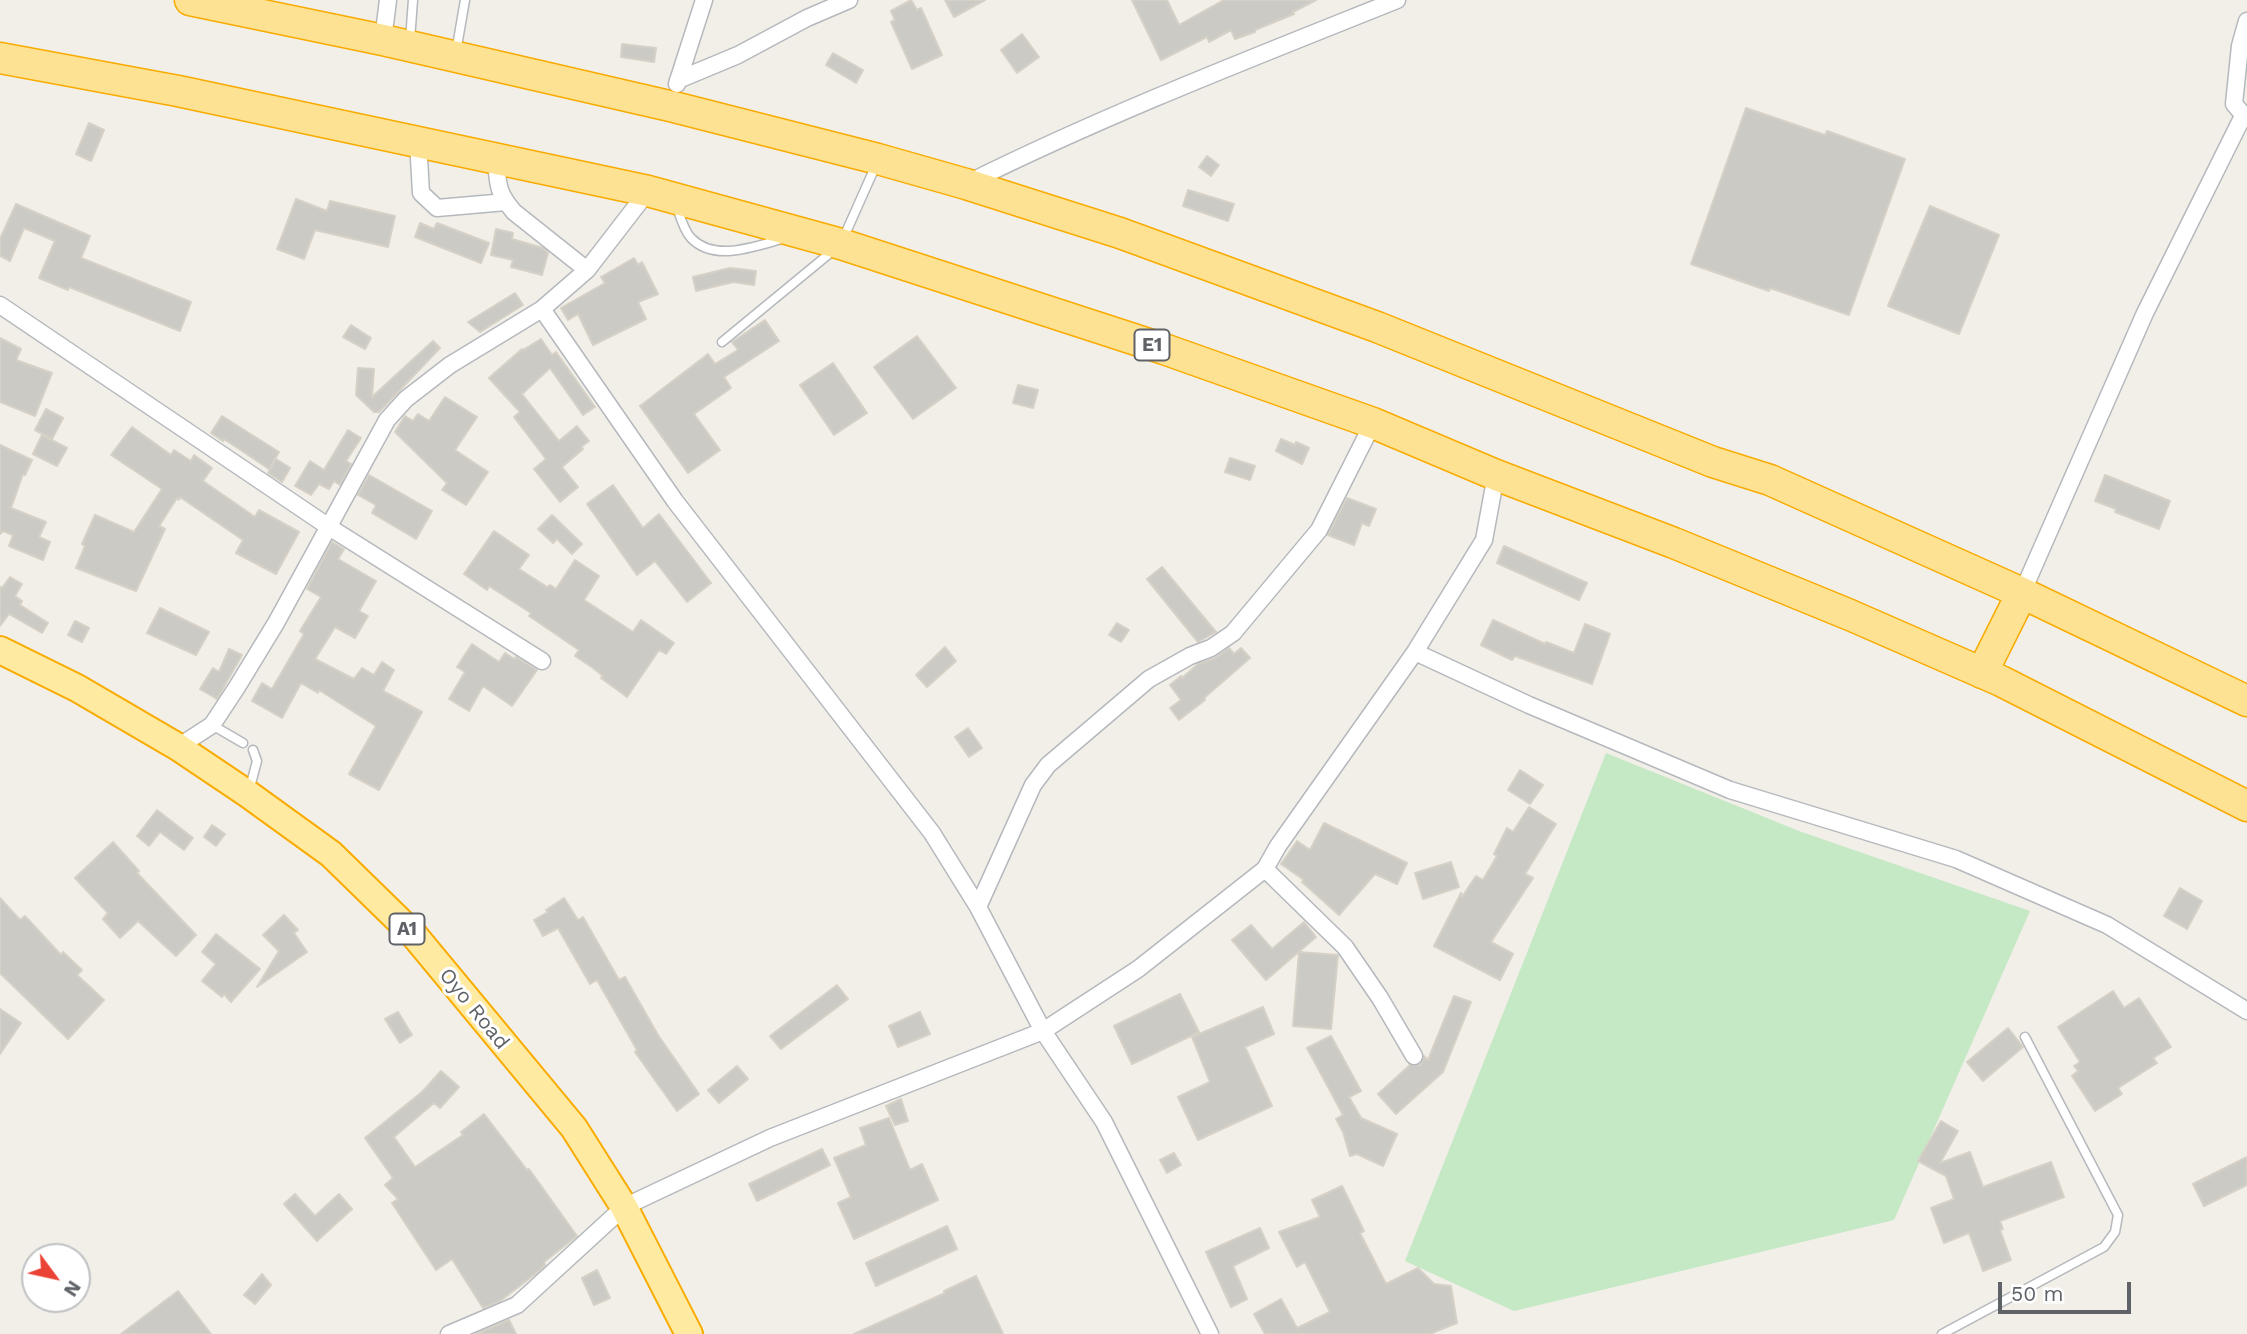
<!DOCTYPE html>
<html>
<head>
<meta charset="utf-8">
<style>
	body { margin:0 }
	#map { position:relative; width:2247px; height:1334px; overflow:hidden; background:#f1efe8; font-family:"Work Sans",sans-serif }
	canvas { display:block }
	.north { position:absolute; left:21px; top:1243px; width:70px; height:70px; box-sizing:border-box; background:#fff; border:2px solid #bfc1c3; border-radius:50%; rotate:123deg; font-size:19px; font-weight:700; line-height:28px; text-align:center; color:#5f6368 }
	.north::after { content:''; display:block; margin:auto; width:24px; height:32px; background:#ea4335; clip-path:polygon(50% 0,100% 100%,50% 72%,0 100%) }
	.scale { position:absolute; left:1998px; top:1282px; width:133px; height:32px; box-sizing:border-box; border:4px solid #5f6368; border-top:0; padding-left:9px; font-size:21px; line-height:24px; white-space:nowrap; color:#5f6368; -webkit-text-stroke:5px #fff; paint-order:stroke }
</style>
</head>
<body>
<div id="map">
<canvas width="2247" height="1334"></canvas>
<div class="north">N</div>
<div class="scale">50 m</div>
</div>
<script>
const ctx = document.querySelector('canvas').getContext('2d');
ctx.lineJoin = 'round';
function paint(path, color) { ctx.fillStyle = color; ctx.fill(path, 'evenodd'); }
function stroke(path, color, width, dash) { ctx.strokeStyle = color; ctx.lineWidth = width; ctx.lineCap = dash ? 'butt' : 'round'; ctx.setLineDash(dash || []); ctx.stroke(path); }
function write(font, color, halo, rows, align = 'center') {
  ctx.font = font + ' "Work Sans",sans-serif'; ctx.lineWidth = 6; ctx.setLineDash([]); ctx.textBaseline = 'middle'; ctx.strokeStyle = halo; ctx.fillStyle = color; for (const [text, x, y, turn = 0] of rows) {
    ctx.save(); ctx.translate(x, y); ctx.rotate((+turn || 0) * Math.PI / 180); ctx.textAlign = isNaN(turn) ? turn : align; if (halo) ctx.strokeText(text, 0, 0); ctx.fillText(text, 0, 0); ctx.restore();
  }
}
paint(new Path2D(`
	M1606,753L1799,831L2030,911L1894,1220L1514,1311L1405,1261Z`), '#c5e8c5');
const building = new Path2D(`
	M911,0L917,10L921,8L942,55L912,69L891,22L895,20L891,11Z
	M945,0H985L954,17Z
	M1132,0H1167L1179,25L1224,0H1316L1293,12L1294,14L1255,30V32L1235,39L1231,30L1209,42L1207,37L1161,60Z
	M1022,34L1039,57L1017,73L1001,50Z
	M622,44L656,48L654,62L621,57Z
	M833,53L863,70L856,83L826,65Z
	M1746,108L1825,135L1827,131L1905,159L1849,315L1770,288L1769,291L1691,264Z
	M89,123L104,130L91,161L76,154Z
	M1207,156L1219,165L1211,176L1199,167Z
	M1188,190L1234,204L1228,221L1183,206Z
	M296,199L327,211L330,201L395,216L388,247L315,230L304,259L277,249Z
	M16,204L90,236L81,258L191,302L180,331L69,287L68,290L39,278L55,241L24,228L10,261L0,256V239Z
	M1930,206L1999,235L1959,334L1888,306Z
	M420,223L434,229L437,223L489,243L481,263L415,237Z
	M496,229L513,233L512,239L543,248L548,253L542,275L511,267L513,260L491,255Z
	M634,258L638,265L642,262L658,294L638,302L646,319L593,345L578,314L568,320L561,308L605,283L601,277Z
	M730,268L756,271L754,285L733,282L696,291L693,277Z
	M515,293L523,305L480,332L468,322Z
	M765,320L779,341L724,377L731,388L694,414L720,450L688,473L640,406L708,354L715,364L738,350L732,342Z
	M351,325L371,338L365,349L343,337Z
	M917,336L956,388L913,419L874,367Z
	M0,338L21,349L16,360L52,373L35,416L0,402Z
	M541,339L552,355L556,352L595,407L583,415L550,368L522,394L559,441L577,426L589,441L581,447L583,449L562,467L578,487L560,502L534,469L546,459L514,417L520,412L489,378L522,349L523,350Z
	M433,341L440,348L379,412H374L356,395L358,368L374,369L372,397Z
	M833,363L867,413L834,435L800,385Z
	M1018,385L1038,390L1033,408L1013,403Z
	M445,397L477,417L455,450L488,472L466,505L442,490L447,483L395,432L405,416L413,421L418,414L429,421Z
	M46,409L63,418L52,439L35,430Z
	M222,416L279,452L269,469L224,439L223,441L211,433Z
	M132,427L171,455L174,450L191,461L194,455L212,468L203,481L255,517L259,510L299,532L276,574L236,553L243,540L180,497L179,500L177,498L159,526L165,529L136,591L76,568L85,546L82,544L95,515L134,532L162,489L111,455Z
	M348,430L361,438L346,461L351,464L340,485L334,481L329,489L319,484L311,495L295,486L310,461L324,470Z
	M42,435L67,448L57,466L33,454Z
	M1281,439L1295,445L1296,442L1309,448L1302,464L1276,451Z
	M0,445L32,460L25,475L23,474L11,508L46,522L39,537L50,542L43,560L9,546L13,535L3,531L0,534Z
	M1230,458L1255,466L1250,480L1225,472Z
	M276,459L290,468L282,482L268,473Z
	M369,475L432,511L416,539L372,513L376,505L358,495Z
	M2105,475L2170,501L2159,529L2115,512L2116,509L2095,501Z
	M613,485L643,528L659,514L711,583L687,602L655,561L637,575L587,504Z
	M1347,498L1376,509L1369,526L1362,523L1354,545L1328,535Z
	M552,515L582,544L572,554L557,539L553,543L538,529Z
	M494,531L529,555L519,569L547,587L550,585L556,589L575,560L599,576L584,600L633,632L641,620L674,643L666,654L659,650L627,697L601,678L603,676L593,668L575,656L579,650L529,616L531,613L489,586L487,590L464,574Z
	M332,542L344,549L338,559L376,581L359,611L368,616L355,638L335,627L315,659L354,679L362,668L374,675L382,662L394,670L383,691L422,712L379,790L349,774L376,726L319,690L318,693L301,683L282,718L252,701L262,683L272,689L304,634L300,631L321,597L307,589Z
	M1504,546L1587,583L1579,600L1497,563Z
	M1162,567L1216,632L1198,642L1147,579Z
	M10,577L22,584L15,596L22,601L20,605L48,623L42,633L9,614L0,626V587L2,588Z
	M160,608L209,632L196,655L147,633Z
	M1493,620L1545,644L1546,642L1574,653L1585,624L1610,634L1592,684L1515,656L1512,660L1481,645Z
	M75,621L89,628L82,642L68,635Z
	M1117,623L1129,630L1121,642L1109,635Z
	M472,644L499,662L505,653L514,659L516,657L537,670L512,706L483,686L469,711L449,699L465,672L457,667Z
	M945,647L956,661L927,687L916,675Z
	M1229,648L1234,654L1241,648L1250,658L1204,698L1205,700L1179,720L1170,708L1181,700L1170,685L1181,676L1182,678L1198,664L1215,658Z
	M229,649L242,655L217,699L200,689L213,668L219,672Z
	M968,728L982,748L969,757L955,737Z
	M1520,770L1543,785L1530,804L1508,790Z
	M1529,807L1556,824L1525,874L1533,878L1491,942L1513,954L1500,980L1434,946L1461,893L1462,897L1476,876L1483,880L1497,856L1494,854L1507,828L1513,832Z
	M157,810L193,838L184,850L160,832L149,846L137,836Z
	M1324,823L1407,863L1397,884L1375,874L1339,915L1302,882L1304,880L1281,864L1297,841L1310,850Z
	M212,825L225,834L216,846L204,837Z
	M113,842L139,871L137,873L196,935L176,956L138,921L120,938L103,919L108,913L75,878Z
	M1451,862L1459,887L1423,899L1415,873Z
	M2180,888L2202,901L2187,929L2164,916Z
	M0,898L20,920L25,916L61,955L63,952L82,970L77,975L104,1000L68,1039L0,973Z
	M564,898L578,920L583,917L619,980L625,977L658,1035L699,1094L677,1111L635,1052L637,1050L597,980L590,984L558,928L543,936L534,920L548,912L546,910Z
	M284,915L298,930L294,933L307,952L257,987L279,951L263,935Z
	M1304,922L1316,937L1266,980L1232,940L1251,925L1272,949Z
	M216,934L260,969L231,1002L224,994L222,997L202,981L216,964L202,952Z
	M1299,952L1338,955L1331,1029L1293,1026Z
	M837,985L848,999L781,1049L770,1036Z
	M2113,991L2124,1008L2139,998L2171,1047L2153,1058L2157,1063L2118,1088L2122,1094L2095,1111L2072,1076L2078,1071L2074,1066L2080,1062L2058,1027Z
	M1180,994L1199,1032L1132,1064L1114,1026Z
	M1454,996L1471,1002L1443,1072L1396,1114L1378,1094L1410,1065H1420L1424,1056L1428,1060Z
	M1263,1007L1274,1034L1245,1047L1272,1106L1198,1140L1178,1097L1210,1082L1192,1037Z
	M0,1009L21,1023L0,1054Z
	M398,1012L412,1035L400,1043L385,1019Z
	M920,1012L930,1034L898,1047L889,1026Z
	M2008,1028L2023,1047L1983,1081L1967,1062Z
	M1331,1036L1361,1091L1349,1097L1361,1118L1397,1134L1383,1166L1357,1154L1350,1156L1343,1132L1336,1119L1343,1115L1307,1048Z
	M737,1066L748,1079L719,1103L708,1090Z
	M441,1071L459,1087L440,1108L434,1103L394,1137L415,1167L463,1135L461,1132L484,1114L527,1170L529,1169L577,1236L544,1262L545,1265L539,1271L500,1301L483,1308L452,1259L436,1270L392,1203L398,1199L385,1185L393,1178L365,1138L422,1092Z
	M901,1099L908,1121L895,1125L886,1106Z
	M889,1118L910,1170L922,1164L938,1200L854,1239L838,1203L851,1197L834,1158L866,1145L860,1128Z
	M1941,1121L1958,1131L1940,1163L1970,1152L1983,1187L2051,1162L2064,1197L2000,1221L2003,1229L2000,1230L2011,1260L1983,1271L1969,1233L1944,1243L1931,1208L1954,1199L1946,1176L1918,1161Z
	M822,1149L830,1165L757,1201L749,1184Z
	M1174,1153L1181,1165L1167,1173L1160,1160Z
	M2247,1157V1185L2204,1206L2193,1184Z
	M1342,1186L1364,1231L1360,1233L1386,1284L1418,1268L1434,1284L1451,1286L1457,1323L1430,1334H1265L1254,1314L1281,1299L1297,1328L1330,1312L1305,1262L1297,1267L1279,1232L1320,1217L1312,1200Z
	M295,1194L315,1216L339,1194L352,1209L317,1241L284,1204Z
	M947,1226L957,1249L876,1286L866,1263Z
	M1260,1228L1269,1248L1233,1266L1247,1299L1231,1307L1206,1252Z
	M597,1270L610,1298L594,1305L582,1278Z
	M262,1274L271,1285L255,1304L244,1295Z
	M976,1276L1003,1334H854L945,1293L944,1291Z
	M178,1291L211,1334H121Z
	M509,1320L516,1334H476Z`);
paint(building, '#cccac5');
stroke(building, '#d6d1c6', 2);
const service = new Path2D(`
	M410,40L413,0
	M456,52L465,0
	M677,207C680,216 684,231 691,238C714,262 753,247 782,239
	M843,239L876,165
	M722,342L835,249
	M212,725L243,743
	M249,791L257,761L253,750
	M1942,1334L2104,1247L2115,1232L2118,1215L2025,1037`);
const minor = new Path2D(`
	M2247,21L2240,46L2234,104L2247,119
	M383,40L388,0
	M678,80L738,55L807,18L849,0
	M677,84L704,0
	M418,141L421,193L437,208L506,202
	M496,159C498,185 497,192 514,212L587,270
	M968,183C1107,114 1252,58 1397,0
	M0,305L329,527L542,661
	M542,309L675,501L932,833L978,907L1043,1031L1104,1122L1210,1334
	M2022,593L2145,313L2243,116
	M1415,652L1529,705L1730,790L1956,859L2107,925L2247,1011
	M178,747L212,725L237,687L276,623L387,420L406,399L450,365L542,309L587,270L648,191
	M1265,869L1345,947L1380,998L1414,1056
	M978,907L1033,785L1048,765L1149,679L1190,656L1211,648L1233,633L1319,530L1373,423
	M449,1334L517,1305L624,1207L770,1138L1043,1031L1138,969L1265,869L1278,846L1415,652L1484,540L1496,475`);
const trunk = new Path2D(`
	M0,650L77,688L178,747L248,794L331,854L414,935L574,1128L624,1207L689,1334`);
const motorway = new Path2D(`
	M190,0L383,40L674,107L878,159L966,184L1120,233L1377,327L1713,462L1770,480L2022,593L2247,701
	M0,58L178,91L648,191L841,244L1164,349L1373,423L1496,475L1674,543L1850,615L2001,681L2247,806
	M1982,673L2022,593`);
stroke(service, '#b5b8bc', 11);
stroke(minor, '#b5b8bc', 19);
stroke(trunk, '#f9ab00', 30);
stroke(motorway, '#f9ab00', 33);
stroke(service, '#fff', 8);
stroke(minor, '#fff', 16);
stroke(trunk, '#feeaa1', 26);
stroke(motorway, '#fde293', 30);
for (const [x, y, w] of [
	[1152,345,35],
	[407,929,35]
]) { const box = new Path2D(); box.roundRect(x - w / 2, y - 15.5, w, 31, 5); ctx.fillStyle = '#fff'; ctx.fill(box); stroke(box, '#5f6368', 2); }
write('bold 19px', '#5f6368', null, [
	["E1",1152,345],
	["A1",407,929]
]);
write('21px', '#5f6368', '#fff', [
	["Oyo Road",474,1009,51]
]);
</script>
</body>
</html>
